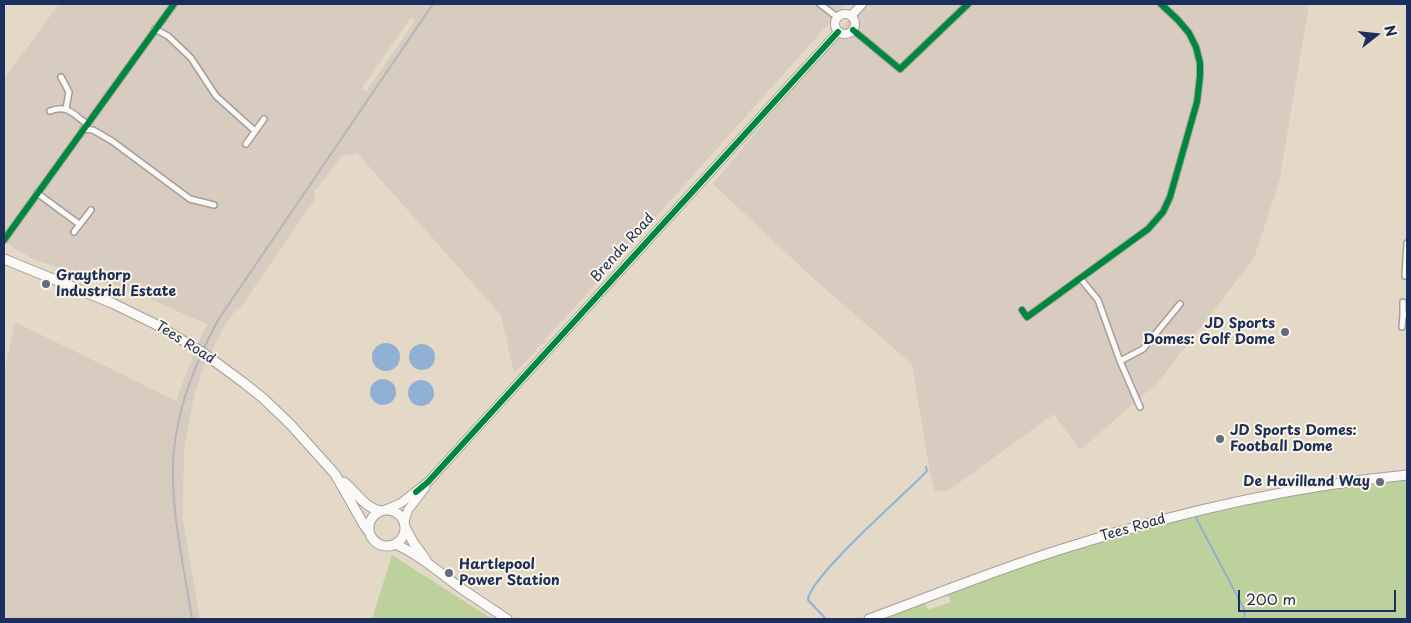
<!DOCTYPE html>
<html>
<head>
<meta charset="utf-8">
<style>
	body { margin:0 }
	#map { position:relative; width:1411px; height:623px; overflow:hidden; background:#e4d8c7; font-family:"Playpen Sans",sans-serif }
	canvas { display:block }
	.frame { position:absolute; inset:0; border:5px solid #1b2f5e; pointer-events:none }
	.north { position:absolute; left:1351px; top:10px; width:50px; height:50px; -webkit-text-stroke:4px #fcf5e5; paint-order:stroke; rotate:74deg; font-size:14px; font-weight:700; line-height:20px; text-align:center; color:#1b2f5e }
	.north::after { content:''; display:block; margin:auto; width:18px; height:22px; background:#1b2f5e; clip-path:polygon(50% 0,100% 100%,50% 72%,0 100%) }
	.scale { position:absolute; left:1238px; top:590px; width:158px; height:22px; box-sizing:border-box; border:2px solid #1b2f5e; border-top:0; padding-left:6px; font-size:15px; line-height:18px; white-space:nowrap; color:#1b2f5e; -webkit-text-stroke:4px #fcf5e5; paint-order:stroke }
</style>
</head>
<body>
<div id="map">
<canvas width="1411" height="623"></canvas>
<div class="frame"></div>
<div class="north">N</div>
<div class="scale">200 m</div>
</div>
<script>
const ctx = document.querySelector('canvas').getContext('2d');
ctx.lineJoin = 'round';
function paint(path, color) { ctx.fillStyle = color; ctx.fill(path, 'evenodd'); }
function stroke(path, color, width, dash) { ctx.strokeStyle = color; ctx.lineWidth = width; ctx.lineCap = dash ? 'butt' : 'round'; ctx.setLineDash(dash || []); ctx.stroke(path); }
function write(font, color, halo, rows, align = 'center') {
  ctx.font = font + ' "Playpen Sans",sans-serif'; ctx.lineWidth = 4; ctx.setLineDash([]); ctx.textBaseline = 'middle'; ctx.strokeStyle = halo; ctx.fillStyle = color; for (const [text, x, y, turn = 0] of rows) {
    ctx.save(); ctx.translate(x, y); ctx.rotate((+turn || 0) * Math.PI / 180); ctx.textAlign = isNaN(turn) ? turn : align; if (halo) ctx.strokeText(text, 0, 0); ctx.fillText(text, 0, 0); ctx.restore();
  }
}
paint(new Path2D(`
	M59,4H846L620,257L551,333L546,338L545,343H543L538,347L532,355L514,373L501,315L357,153L342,156L314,192L315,199L240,308L236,309L221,332L203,369L195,392L184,449L183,495V520L200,619H4V374L15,322L176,401L191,361L203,331L208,325L153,300L33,259L4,242V79ZM411,17L415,21L366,92L362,88Z
	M862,4H1309L1279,182L1254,258L1158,382L1080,450L1054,414L949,490L935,491L930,473L912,364L814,279L713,184Z`), '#d8cbbf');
paint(new Path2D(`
	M1407,479V619H877L924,601L928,610L951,602L948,595L952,592L1095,542L1218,510L1271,499L1361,484L1365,486L1386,484L1389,481Z
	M392,555L492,619H372Z`), '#bdd19c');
paint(new Path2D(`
	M372 357a14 14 0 1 1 28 0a14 14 0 1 1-28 0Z
	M409 357a13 13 0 1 1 26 0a13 13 0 1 1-26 0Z
	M370 392a13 13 0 1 1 26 0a13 13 0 1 1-26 0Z
	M408 393a13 13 0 1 1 26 0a13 13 0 1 1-26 0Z`), '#91b1d4');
stroke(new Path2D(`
	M1196,518L1243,607L1245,615L1244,619
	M826,619L808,600C809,578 900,498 919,479L927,471L926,467`), '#91b1d4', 2);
const minor = new Path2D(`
	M820,4L837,17
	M155,29L168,36L191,58L216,96L255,131
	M853,30L900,69L968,4
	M61,77L69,92L66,109
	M50,111C67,104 73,114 87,124
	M83,129L93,130L112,141L190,199L214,205
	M246,144L264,119
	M37,193L79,224
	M74,232L91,210
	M4,240L174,4
	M1405,276L1407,243
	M1080,278L1098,300L1120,361L1140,407
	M1022,310L1027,317L1148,229L1163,212L1170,197L1197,102L1200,76V63L1196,47L1189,33L1178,20L1161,4
	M1403,315V302
	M1402,327L1403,315H1407
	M1120,361L1143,349L1180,304`);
const secondary = new Path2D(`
	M835 24a10 10 0 1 1 20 0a10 10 0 1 1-20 0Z
	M851,16L862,4
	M385,510L401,503L428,482L838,32
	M404,523L408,510L425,488`);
const primary = new Path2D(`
	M4,259L112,303L157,325
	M244,383L264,399L291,425L335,474L364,525L369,532
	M344,482C356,492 364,507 380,511
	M369 528a18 18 0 1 1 36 0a18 18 0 1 1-36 0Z
	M405,527L413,542L426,560
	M395,544C420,555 440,573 462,589C477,599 492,609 507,619
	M869,619C937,594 1005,566 1075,545C1183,511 1294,486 1407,475`);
stroke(minor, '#a39f9a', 8);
stroke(secondary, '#a39f9a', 10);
stroke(primary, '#a39f9a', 11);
stroke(minor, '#fbf9f7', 5);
stroke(secondary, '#fbf9f7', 8);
stroke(primary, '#fbf9f7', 9);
stroke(new Path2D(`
	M192,619C185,573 174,526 173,480C171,423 192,369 218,320L433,4`), '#b5b6b9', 2);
const primaryBridge = new Path2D(`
	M157,325L202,352L244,383`);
stroke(primaryBridge, '#a39f9a', 11, []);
stroke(primaryBridge, '#fbf9f7', 9);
stroke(new Path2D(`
	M853,30L900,69L968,4
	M4,240L174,4
	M1022,310L1027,317L1148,229L1163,212L1170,197L1197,102L1200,76V63L1196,47L1189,33L1178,20L1161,4
	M416,492L428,482L838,32`), '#00873e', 6);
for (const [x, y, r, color] of [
	[46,284,5,"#616a83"],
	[1285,332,5,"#616a83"],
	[1220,439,5,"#616a83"],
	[1380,482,5,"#616a83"],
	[449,573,5,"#616a83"]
]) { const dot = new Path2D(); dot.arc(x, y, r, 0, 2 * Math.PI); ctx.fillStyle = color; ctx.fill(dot); stroke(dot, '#fcf5e5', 2); }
write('14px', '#1b2f5e', '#fcf5e5', [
	["Brenda Road",623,248,-48],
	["Tees Road",185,343,32],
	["Tees Road",1133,528,-16]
]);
write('bold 14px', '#1b2f5e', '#fcf5e5', [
	["Graythorp",56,276],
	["Industrial Estate",56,292],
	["JD Sports",1275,324,"right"],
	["Domes: Golf Dome",1275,340,"right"],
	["JD Sports Domes:",1230,431],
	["Football Dome",1230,447],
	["De Havilland Way",1370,482,"right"],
	["Hartlepool",459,565],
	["Power Station",459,581]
], 'left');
</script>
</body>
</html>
